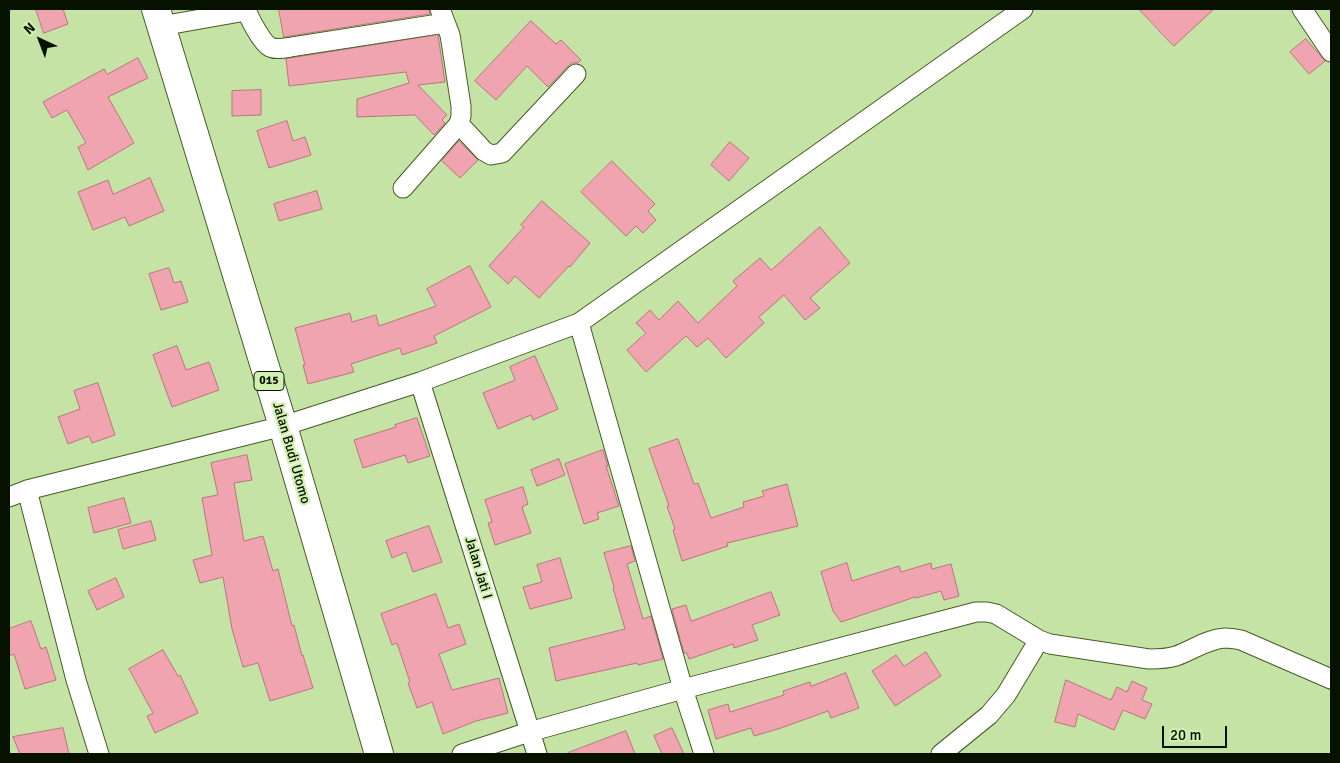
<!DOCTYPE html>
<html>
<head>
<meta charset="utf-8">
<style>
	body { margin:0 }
	#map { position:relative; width:1340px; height:763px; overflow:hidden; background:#c4e3a4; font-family:Signika,sans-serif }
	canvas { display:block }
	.frame { position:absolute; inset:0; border:10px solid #071100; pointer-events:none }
	.north { position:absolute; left:15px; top:15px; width:50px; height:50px; -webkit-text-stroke:4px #d1f0b1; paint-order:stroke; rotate:317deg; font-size:14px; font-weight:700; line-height:20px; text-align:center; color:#071100 }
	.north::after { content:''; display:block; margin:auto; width:18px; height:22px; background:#071100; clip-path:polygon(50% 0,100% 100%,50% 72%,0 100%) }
	.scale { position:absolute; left:1162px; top:726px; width:65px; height:22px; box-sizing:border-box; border:2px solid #071100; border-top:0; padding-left:6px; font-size:15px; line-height:18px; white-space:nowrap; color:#071100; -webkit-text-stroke:4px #d1f0b1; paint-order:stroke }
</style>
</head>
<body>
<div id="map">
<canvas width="1340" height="763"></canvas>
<div class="frame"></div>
<div class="north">N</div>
<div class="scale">20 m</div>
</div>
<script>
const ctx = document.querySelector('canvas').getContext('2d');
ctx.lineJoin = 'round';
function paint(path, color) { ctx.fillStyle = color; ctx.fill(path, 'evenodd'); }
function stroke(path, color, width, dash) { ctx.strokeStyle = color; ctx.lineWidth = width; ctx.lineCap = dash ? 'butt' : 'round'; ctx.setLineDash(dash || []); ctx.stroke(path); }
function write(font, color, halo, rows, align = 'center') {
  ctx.font = font + ' Signika,sans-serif'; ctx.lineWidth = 4.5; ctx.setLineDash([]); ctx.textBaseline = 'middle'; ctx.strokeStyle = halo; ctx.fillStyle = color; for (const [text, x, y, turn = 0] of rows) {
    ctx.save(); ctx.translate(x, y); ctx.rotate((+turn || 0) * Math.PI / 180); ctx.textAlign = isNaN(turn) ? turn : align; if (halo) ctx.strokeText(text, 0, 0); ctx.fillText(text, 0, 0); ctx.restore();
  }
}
const building = new Path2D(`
	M36,9H63L68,24L44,33Z
	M279,9H429L430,14L284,37Z
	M1139,9H1214L1174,46Z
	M531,21L556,44L561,40L581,60L578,63H572L568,66L548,87L527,66L496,100L475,81Z
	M438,35L445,82L418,85L447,115L442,120L445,123L434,135L415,115L357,117V99L409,83L406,72L289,86L286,59Z
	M1306,39L1325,61L1309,74L1290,52Z
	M138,58L148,78L108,97L134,143L88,170L78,147L86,143L67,110L52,118L43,102L104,69L107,74Z
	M261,90V115L232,116V91Z
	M287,121L293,141L305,137L311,155L269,168L257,131Z
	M459,141L478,160L460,178L442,161Z
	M730,142L749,158L729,181L711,165Z
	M612,161L655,204L648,211L656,220L643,233L636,226L626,236L581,192Z
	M150,178L164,211L129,226L125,217L93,230L78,192L108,180L113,194Z
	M317,191L322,209L279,221L274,204Z
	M542,201L590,243L570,267L569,266L539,298L515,276L508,284L489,266L524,227L521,225Z
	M820,227L850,263L810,298L820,308L805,320L784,295L759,317L764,323L726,358L708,338L697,347L686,336L646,372L627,350L646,333L636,323L650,310L659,320L678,301L698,323L737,286L733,281L760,258L771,270Z
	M470,266L491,307L434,336L437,343L402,355L400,348L351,364L354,372L308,384L303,365H305L295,328L350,313L352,322L376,315L379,326L436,306L427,289Z
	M169,268L174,283L181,281L188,302L161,310L149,274Z
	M177,346L186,370L209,362L219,390L172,407L153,355Z
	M535,356L558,409L533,420L531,415L498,429L483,393L515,380L510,367Z
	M98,383L115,435L92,443L89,436L68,444L58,417L80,409L74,391Z
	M417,418L430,456L408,463L405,455L363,468L354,440L396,427L395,425Z
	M678,439L694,484L698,483L711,518L744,507L743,502L764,496L762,491L787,484L798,526L727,543L728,546L682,561L673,530L675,529L667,506H669L649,449Z
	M603,450L608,466H606L619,506L597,513L599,519L584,524L565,464Z
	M247,455L252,480L234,483L244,541L263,536L273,571L278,569L292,626L294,625L302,656L303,655L313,688L270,701L258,663L243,667L232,629L223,577L200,583L193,560L212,555L202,498L218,495L211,463Z
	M559,459L565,475L537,486L531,470Z
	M523,487L528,504L522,507L531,533L495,545L488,523L492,522L485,500Z
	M124,498L131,523L94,533L88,508Z
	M151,521L156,540L123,549L118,530Z
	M429,526L442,562L413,572L406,552L392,558L386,541Z
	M631,546L635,561L627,564L643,619L651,616L663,659L638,665L637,663L556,681L549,648L625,629L613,588L614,587L604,553Z
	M560,558L572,598L530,609L523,587L542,582L537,565Z
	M847,563L852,581L899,566L901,572L931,563L932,569L951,564L959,596L944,600L941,591L916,598L915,597L841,622L833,611L821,572Z
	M116,578L124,597L97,610L88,591Z
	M771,592L780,615L752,625L758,640L734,648L733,644L689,659L687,653H684L672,609L686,605L691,621Z
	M436,594L448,628L459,624L466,644L439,654L452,690L499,678L508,713L476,721L443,734L432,702L417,708L408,683L410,682L397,643L392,645L381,614Z
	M31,621L41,649L46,647L56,680L25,689L14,654L9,656V629Z
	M163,650L178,676L180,675L198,713L155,733L147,716L153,713L129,669Z
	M926,652L941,676L895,706L872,671L896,655L904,666Z
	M846,673L859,708L831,718L828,711L781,728L754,736L751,728L716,739L708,710L728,704L730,712L784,695L783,691L810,682L811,686Z
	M1066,680L1111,700L1117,687L1127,692L1132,681L1147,688L1142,700L1152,704L1145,719L1123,710L1114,730L1078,714L1075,727L1055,722Z
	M63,728L69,754H20L13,737Z
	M672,728L684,754H662L654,736Z
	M626,731L635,754H568V753Z`);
paint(building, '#efa4b0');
stroke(building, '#ba747f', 1);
const street = new Path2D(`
	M246,9C249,18 262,43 270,47C276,50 285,48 291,47L445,23
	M1302,9L1331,52
	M161,26L246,11
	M459,124L484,151L491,155L502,153L576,74
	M403,188L459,124L461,116V106L450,35L440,9
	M579,323L683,689L704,754
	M420,382L537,754
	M27,490L76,680L99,754
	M9,497L27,490L283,426L420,382L579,323L1023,9
	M462,754L529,732L683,689L976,612H987L996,614L1039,640L1050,644L1149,659C1158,659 1167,659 1176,656C1193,650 1207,639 1225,638C1231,638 1236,639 1241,640L1331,679
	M941,754L989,715L1006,695L1039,640`);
const primary = new Path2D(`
	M156,9L283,426L379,754`);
stroke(street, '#445d23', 21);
stroke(primary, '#445d23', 30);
stroke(street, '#fff', 19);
stroke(primary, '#fff', 28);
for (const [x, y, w] of [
	[269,381,30]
]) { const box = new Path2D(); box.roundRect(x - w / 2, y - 9.5, w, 19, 4); ctx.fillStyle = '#d1f0b1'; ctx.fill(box); stroke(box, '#071100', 1); }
write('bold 12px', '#071100', null, [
	["015",269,381]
]);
write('14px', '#071100', '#d1f0b1', [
	["Jalan Budi Utomo",291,453,74],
	["Jalan Jati I",478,568,73]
]);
</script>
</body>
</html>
